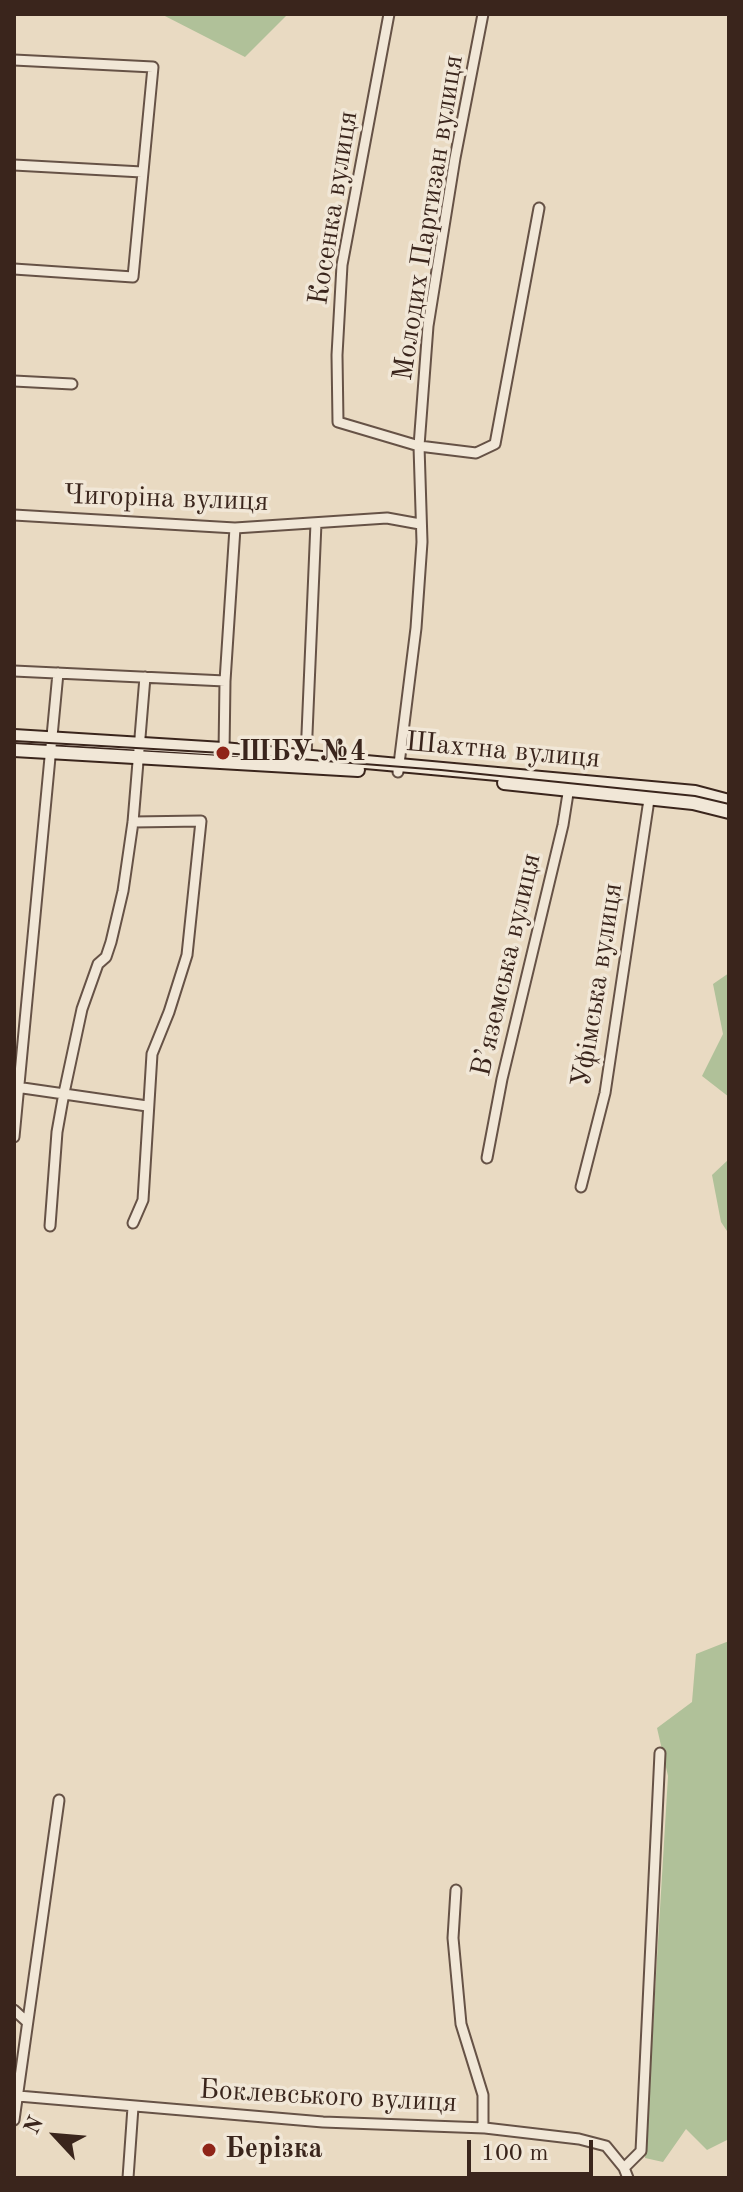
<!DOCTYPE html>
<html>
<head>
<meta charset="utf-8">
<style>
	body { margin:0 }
	#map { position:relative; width:743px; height:2192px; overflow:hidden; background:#e9dac2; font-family:"Old Standard TT",serif }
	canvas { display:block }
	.frame { position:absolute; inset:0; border:16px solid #3a251c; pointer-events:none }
	.north { position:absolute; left:16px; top:2096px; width:80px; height:80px; -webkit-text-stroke:6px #f1e7d7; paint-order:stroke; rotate:296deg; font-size:22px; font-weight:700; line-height:32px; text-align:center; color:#3a251c }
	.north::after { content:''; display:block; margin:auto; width:28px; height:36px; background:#3a251c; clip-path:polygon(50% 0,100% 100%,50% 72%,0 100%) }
	.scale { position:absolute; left:467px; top:2140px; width:126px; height:36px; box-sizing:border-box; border:4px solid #3a251c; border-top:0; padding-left:10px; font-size:24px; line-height:28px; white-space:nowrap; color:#3a251c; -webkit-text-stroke:6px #f1e7d7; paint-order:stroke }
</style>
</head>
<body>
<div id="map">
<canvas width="743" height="2192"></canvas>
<div class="frame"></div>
<div class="north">N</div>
<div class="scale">100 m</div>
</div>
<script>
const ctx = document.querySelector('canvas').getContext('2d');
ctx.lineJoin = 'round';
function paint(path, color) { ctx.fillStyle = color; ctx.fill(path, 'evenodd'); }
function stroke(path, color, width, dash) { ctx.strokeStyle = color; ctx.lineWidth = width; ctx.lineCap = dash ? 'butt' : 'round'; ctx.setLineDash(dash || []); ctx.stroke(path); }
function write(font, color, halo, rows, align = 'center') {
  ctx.font = font + ' "Old Standard TT",serif'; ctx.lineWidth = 7; ctx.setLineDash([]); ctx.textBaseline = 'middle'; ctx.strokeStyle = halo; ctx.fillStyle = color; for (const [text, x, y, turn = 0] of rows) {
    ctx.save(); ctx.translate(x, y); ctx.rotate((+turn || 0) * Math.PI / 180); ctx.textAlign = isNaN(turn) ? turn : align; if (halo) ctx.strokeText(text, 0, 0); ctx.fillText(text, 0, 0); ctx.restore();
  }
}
paint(new Path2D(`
	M161,14H288L245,57Z
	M729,973V1097L702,1076L723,1034L713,984Z
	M729,1159V1234L721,1222L712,1175Z
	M729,1641V2139L707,2150L686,2129L663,2162L645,2158L668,1776L657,1728L692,1702L696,1654Z`), '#b0c199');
const street = new Path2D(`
	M389,14L342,265L337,355L338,422L419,446L476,453L495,444L539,208
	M14,60L153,67L133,277L14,269
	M14,165L142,172
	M14,381L72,384
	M14,515L235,528L387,518L420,524
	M14,671L225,681
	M224,753L225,681L235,528
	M306,757L316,523
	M398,772L416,628L422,542L419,446L428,326L455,158L483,14
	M133,822L201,821L187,955L169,1012L152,1054L143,1200L133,1223
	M16,1087L147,1106
	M14,1137L58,673
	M487,1158L502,1079L563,825L569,787
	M581,1187L605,1093L650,793
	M50,1226L57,1132L64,1093L82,1009L98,964L106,957L111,942L123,891L133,822L145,677
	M456,1890L453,1938L461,2024L483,2095V2128
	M14,2010L26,2021
	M18,2096L323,2122L485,2128L579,2139L606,2146L624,2168L628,2178
	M14,2120L59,1800
	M624,2168L641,2151L660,1753
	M128,2178L133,2107`);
const secondary = new Path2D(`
	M14,736L223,749L695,792L729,801
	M14,750L358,770
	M504,783L693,803L729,812`);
stroke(street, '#665246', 13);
stroke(secondary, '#3a251c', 16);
stroke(street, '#f1e7d7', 9);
stroke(secondary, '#f1e7d7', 12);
stroke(new Path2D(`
	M14,741L223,753L441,770L695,796L729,804`), '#3a251c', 2);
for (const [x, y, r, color] of [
	[223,753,8,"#8f2418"],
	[209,2150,8,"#8f2418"]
]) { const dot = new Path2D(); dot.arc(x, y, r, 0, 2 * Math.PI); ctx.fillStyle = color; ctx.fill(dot); stroke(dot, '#f1e7d7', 3); }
write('28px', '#3a251c', '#f1e7d7', [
	["Косенка вулиця",334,208,-81],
	["Молодих Партизан вулиця",429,218,-81],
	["Чигоріна вулиця",166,499,2],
	["Шахтна вулиця",503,751,5],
	["В’яземська вулиця",507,965,-77],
	["Уфімська вулиця",598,985,-81],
	["Боклевського вулиця",328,2097,3]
]);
write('bold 28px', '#3a251c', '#f1e7d7', [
	["ШБУ №4",239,753],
	["Берізка",225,2150]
], 'left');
</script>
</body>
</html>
